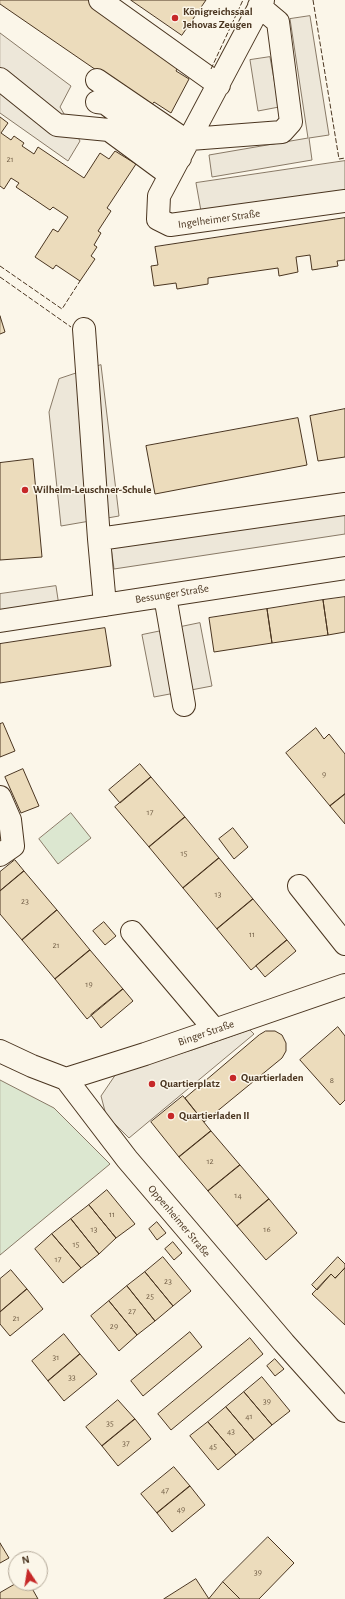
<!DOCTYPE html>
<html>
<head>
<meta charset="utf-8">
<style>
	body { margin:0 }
	#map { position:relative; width:345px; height:1599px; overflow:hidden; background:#fbf6e9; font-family:"Alegreya Sans",sans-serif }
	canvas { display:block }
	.north { position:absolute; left:8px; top:1551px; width:40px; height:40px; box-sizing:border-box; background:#fbf6e9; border:1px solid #b4a999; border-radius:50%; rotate:348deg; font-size:11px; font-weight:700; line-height:16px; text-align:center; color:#4a3520 }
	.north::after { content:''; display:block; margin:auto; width:14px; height:18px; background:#c62828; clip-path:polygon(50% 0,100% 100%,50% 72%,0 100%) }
</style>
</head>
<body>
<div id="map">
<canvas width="345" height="1599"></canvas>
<div class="north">N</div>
</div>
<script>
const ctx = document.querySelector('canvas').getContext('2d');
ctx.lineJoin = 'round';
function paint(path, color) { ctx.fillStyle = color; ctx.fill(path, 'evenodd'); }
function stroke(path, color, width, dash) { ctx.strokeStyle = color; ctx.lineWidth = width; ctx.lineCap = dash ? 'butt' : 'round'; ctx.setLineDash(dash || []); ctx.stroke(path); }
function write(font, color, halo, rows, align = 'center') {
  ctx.font = font + ' "Alegreya Sans",sans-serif'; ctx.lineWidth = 3; ctx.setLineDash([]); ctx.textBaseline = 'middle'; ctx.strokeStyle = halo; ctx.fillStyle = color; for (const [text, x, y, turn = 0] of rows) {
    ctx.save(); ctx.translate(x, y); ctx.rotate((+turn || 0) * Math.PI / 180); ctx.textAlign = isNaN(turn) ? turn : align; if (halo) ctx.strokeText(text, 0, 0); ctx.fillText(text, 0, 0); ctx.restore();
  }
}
const green = new Path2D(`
	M71,813L91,838L58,864L39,839Z
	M0,1080L54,1108L110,1164L0,1255Z`);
paint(green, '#dce7d0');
stroke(green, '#887966', 1);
const parking = new Path2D(`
	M310,16L329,135L309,138L312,160L212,177L209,155L308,138L290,19Z
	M0,33L71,86L60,107L80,141L68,161L0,113Z
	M270,57L279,107L258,111L250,60Z
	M345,161V190L201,211L196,183Z
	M101,365L119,516L61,526L49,412L59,379Z
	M345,512V534L114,569L111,547Z
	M56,586L59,606L0,615V594Z
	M200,623L212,686L154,697L142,635Z
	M250,1030L254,1034L129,1138L106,1115L101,1096L118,1071L192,1050Z`);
paint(parking, '#ede7d9');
stroke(parking, '#887966', 1);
const building = new Path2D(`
	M0,0H88L180,63L176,71L189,79L171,113L154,102L150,107L0,4Z
	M131,0H206L182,35Z
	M0,117L8,123L1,133L11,140L14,136L24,143L22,146L34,154L38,147L84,178L100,153L109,159L115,151L136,164L107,208L111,211L98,231L101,233L94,245L97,247L91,256L95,259L80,281L56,265L53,269L35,257L53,229L58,232L68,217L53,207L50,210L16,187L19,183L11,178L4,189L0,186Z
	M345,218V260L337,261L338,266L312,270L310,255L296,257L298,272L279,276L278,268L208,278V284L177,289L176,283L154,286L151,266L158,265L155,247Z
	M0,316L5,332L0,334Z
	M345,409V457L318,461L310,416Z
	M298,418L307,465L155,494L146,446Z
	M33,459L42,557L0,560V463Z
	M345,597V632L328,635L323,600Z
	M323,600L328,635L272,643L267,609Z
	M267,609L272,643L214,652L209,618Z
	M105,628L111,666L0,683V644Z
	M3,723L15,751L0,757V724Z
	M316,728L324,739L329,734L345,754V794L330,806L286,753Z
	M140,764L151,777L120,803L109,790Z
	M23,769L39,806L21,813L5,777Z
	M151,777L185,817L149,847L115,807Z
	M345,794V824L330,806Z
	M185,817L219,858L183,888L149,847Z
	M233,828L248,847L234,859L219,839Z
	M219,858L253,899L217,929L183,888Z
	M15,860L24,871L0,891V872Z
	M24,871L57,910L22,940L0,914V891Z
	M253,899L287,940L251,970L217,929Z
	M57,910L90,950L55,979L22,940Z
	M104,922L116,936L105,945L93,931Z
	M287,940L296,951L265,977L256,966Z
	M90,950L123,989L87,1019L55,979Z
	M123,989L133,1001L101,1028L91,1015Z
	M338,1027L345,1036V1100L340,1105L300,1060Z
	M266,1031H275L282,1035L286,1043V1051L282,1058L204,1122L185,1098L259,1035Z
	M183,1096L211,1131L179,1157L151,1122Z
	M211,1131L240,1165L208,1191L179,1157Z
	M240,1165L269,1199L237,1226L208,1191Z
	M107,1190L135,1224L116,1238L89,1205Z
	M269,1199L297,1233L266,1260L237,1226Z
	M89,1205L116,1238L99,1254L71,1219Z
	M71,1219L99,1254L81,1268L52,1234Z
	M157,1222L166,1233L157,1240L149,1229Z
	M52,1234L81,1268L63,1283L35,1249Z
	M173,1242L182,1253L174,1260L165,1249Z
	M163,1257L191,1291L173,1306L145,1272Z
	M338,1257L345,1264V1268L335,1278L331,1274L317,1290L312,1285Z
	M345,1268V1325L312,1294L331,1274L335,1278Z
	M11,1270L27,1289L0,1312V1279Z
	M145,1272L173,1306L155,1321L127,1286Z
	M127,1286L155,1321L137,1335L109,1301Z
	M27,1289L43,1309L10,1336L0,1324V1312Z
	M109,1301L137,1335L119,1351L91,1316Z
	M190,1332L202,1347L143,1396L131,1381Z
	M64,1334L80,1354L48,1381L32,1361Z
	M250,1338L263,1354L171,1430L158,1414Z
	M80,1354L97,1374L64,1401L48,1381Z
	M275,1359L284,1369L275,1376L267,1366Z
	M262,1377L290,1411L272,1425L244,1392Z
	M244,1392L272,1425L254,1440L226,1407Z
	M118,1400L135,1419L102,1446L86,1427Z
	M226,1407L254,1440L236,1455L208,1422Z
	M135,1419L151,1439L118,1466L102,1446Z
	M208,1422L236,1455L218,1470L190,1436Z
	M174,1467L190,1486L157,1513L141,1494Z
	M190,1486L205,1505L172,1532L157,1513Z
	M268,1537L294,1563L259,1599H240L223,1582Z
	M0,1543L9,1558L0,1563Z
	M196,1579L209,1599H164Z
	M223,1582L240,1599H209Z
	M17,1583H29L38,1599H0V1593Z`);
paint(building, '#ecdcbc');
stroke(building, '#4a3520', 1);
const minor = new Path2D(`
	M100,0L219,85
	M263,0L159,196L158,219L170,225L345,201
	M0,79L57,125L109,130L170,175
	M97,80L188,142
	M97,102L105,103L180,158
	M190,139L282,132L291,122L278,22L259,6
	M84,329L99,539L105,605
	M99,539L345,504
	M165,596L184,705
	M0,621L345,568
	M0,797L10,820L13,846L0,855
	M299,886L345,944
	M132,932L215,1030
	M0,1051L32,1066L66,1079L127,1159L284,1343L345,1411
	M66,1079L145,1054L345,985`);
stroke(minor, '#4a3520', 24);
stroke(minor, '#fbf6e9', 22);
stroke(new Path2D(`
	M313,0L339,159L345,158
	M211,69L243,0
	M0,266L62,309L80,281
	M0,277L71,327`), '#4a3520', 1, [5, 2]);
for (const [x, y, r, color] of [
	[175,18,4,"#c62828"],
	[25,490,4,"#c62828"],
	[233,1078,4,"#c62828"],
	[152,1084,4,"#c62828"],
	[171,1116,4,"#c62828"]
]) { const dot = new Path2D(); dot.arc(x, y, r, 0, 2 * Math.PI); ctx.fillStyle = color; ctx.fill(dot); stroke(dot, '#fbf6e9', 1.5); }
write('9px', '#725f47', null, [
	["21",10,159],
	["9",324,774],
	["17",150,812],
	["15",184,853],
	["13",218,894],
	["23",25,901],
	["11",252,934],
	["21",56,945],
	["19",89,984],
	["8",332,1080],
	["12",210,1161],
	["14",238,1195],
	["11",112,1214],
	["13",94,1229],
	["16",267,1229],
	["15",76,1244],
	["17",58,1259],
	["23",168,1281],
	["25",150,1296],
	["27",132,1311],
	["21",16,1318],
	["29",114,1326],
	["31",56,1357],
	["33",72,1377],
	["39",267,1401],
	["41",249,1416],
	["35",110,1423],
	["43",231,1431],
	["37",126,1443],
	["45",213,1446],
	["47",165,1490],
	["49",181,1509],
	["39",258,1572]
]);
write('bold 11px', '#4a3520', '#fbf6e9', [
	["Königreichssaal",183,12],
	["Jehovas Zeugen",183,25],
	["Wilhelm-Leuschner-Schule",33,490],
	["Quartierladen",241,1078],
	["Quartierplatz",160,1084],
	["Quartierladen II",179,1116]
], 'left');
write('11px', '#4a3520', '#fbf6e9', [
	["Ingelheimer Straße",219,219,-8],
	["Bessunger Straße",172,594,-9],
	["Binger Straße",206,1033,-19],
	["Oppenheimer Straße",179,1221,50]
]);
</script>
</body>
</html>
